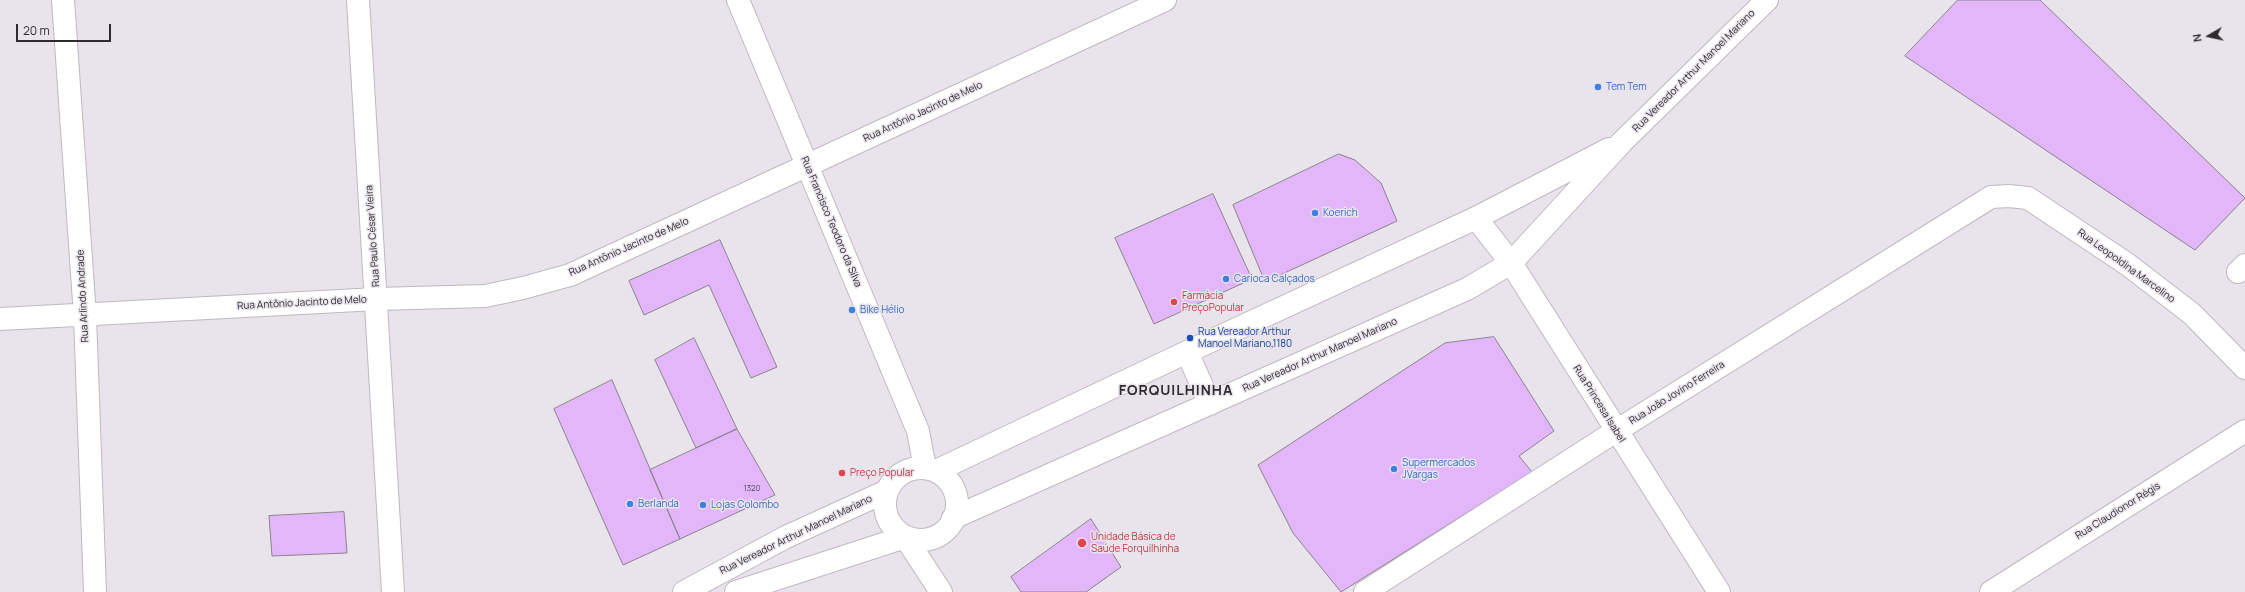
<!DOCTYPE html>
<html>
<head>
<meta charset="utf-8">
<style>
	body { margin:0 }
	#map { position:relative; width:2245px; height:592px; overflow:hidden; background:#e9e3ec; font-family:Manrope,sans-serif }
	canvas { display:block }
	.north { position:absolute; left:2189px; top:16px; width:40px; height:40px; -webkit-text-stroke:3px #e9e3ec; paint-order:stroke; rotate:261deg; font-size:11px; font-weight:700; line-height:16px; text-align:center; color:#2d2b2e }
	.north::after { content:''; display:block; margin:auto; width:14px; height:18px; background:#2d2b2e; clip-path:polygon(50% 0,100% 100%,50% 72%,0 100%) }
	.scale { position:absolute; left:16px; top:24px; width:95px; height:18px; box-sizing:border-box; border:2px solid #2d2b2e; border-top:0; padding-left:5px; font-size:12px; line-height:14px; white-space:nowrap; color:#2d2b2e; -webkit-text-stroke:3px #e9e3ec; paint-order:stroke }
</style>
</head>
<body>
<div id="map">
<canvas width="2245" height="592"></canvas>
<div class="north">N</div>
<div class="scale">20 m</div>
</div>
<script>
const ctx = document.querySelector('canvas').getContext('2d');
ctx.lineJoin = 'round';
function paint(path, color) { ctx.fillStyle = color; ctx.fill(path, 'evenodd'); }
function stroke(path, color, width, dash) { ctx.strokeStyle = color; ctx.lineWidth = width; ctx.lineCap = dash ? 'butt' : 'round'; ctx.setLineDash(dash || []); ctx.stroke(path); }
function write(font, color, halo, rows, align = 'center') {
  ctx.font = font + ' Manrope,sans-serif'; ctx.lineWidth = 3; ctx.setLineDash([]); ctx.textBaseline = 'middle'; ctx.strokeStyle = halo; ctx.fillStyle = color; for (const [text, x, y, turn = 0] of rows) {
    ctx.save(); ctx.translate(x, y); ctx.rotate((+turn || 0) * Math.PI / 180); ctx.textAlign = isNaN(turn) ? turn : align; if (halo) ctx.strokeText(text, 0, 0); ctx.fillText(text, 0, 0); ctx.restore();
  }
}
const building = new Path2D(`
	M1958,0H2040L2245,198L2195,250L1905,56Z
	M1339,154L1355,160L1381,183L1397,221L1265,282L1233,205Z
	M1213,194L1252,279L1154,324L1115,238Z
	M720,240L777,367L751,378L709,285L644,315L629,281Z
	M1494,337L1554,431L1519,456L1532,472L1341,592L1293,533L1258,465L1445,343Z
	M694,338L737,429L696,448L655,360Z
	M612,380L680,539L623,565L554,409Z
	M737,429L775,495L680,539L650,470Z
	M344,512L347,553L272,556L269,516Z
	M1091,519L1121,567L1086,592H1021L1011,577Z`);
paint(building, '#e3b6f9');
stroke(building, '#89848c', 1);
const minor = new Path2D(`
	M63,0L85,316L95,592
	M358,0L393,592
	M738,0L918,431L925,468
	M1476,218L1511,263L1719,592
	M2238,272L2245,265
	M0,319L377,299L485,296L523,288L570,275L1165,0
	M905,537L941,592
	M1365,592L1616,431L1991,197L2009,196L2028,198L2127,264L2192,314L2245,368
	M1991,592L2245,431`);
const secondary = new Path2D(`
	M1187,352L1210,404
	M885 504a36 36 0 1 1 72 0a36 36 0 1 1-72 0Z
	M936,471L1187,352L1476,218L1609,149
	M953,518L1467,289L1511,263L1622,142L1767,0
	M684,592L786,537L887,491
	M736,592L905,537`);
stroke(minor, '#beb8c1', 24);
stroke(secondary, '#beb8c1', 24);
stroke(minor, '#fff', 22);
stroke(secondary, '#fff', 22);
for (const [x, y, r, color] of [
	[1598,87,4,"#3f7fe0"],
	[1315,213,4,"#3f7fe0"],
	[1226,279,4,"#3f7fe0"],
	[1174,302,4,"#e0444e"],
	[852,310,4,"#3f7fe0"],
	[1190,338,4,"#1a4fb4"],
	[1394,469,4,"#3f7fe0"],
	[842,473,4,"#e0444e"],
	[630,504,4,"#3f7fe0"],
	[703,505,4,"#3f7fe0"],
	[1082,543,5,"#e0444e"]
]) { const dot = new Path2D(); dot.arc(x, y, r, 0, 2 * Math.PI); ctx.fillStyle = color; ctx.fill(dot); stroke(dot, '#e9e3ec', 1.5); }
write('8px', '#5a4e61', null, [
	["1320",752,489]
]);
write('10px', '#2d2b2e', '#e9e3ec', [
	["Rua Vereador Arthur Manoel Mariano",1694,71,-45],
	["Rua Antônio Jacinto de Melo",923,112,-25],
	["Rua Francisco Teodoro da Silva",831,222,67],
	["Rua Paulo César Vieira",373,236,-94],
	["Rua Antônio Jacinto de Melo",629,247,-24],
	["Rua Leopoldina Marcelino",2126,266,36],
	["Rua Arlindo Andrade",83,296,-93],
	["Rua Antônio Jacinto de Melo",302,303,-3],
	["Rua Vereador Arthur Manoel Mariano",1320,355,-24],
	["Rua João Jovino Ferreira",1677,393,-32],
	["Rua Princesa Isabel",1599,404,58],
	["Rua Claudionor Régis",2118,511,-32],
	["Rua Vereador Arthur Manoel Mariano",796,535,-26]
]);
write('10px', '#366cbe', '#e9e3ec', [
	["Tem Tem",1606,87],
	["Koerich",1323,213],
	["Carioca Calçados",1234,279],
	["Bike Hélio",860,310],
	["Supermercados",1402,463],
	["JVargas",1402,475],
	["Berlanda",638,504],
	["Lojas Colombo",711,505]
], 'left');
write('10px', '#be3a42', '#e9e3ec', [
	["Farmácia",1182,296],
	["PreçoPopular",1182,308],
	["Preço Popular",850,473],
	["Unidade Básica de",1091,537],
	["Saúde Forquilhinha",1091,549]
], 'left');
write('10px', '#164399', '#e9e3ec', [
	["Rua Vereador Arthur",1198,332],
	["Manoel Mariano,1180",1198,344]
], 'left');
ctx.letterSpacing = '1px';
write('bold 14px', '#2d2b2e', '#e9e3ec', [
	["FORQUILHINHA",1176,391]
]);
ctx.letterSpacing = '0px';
</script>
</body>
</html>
